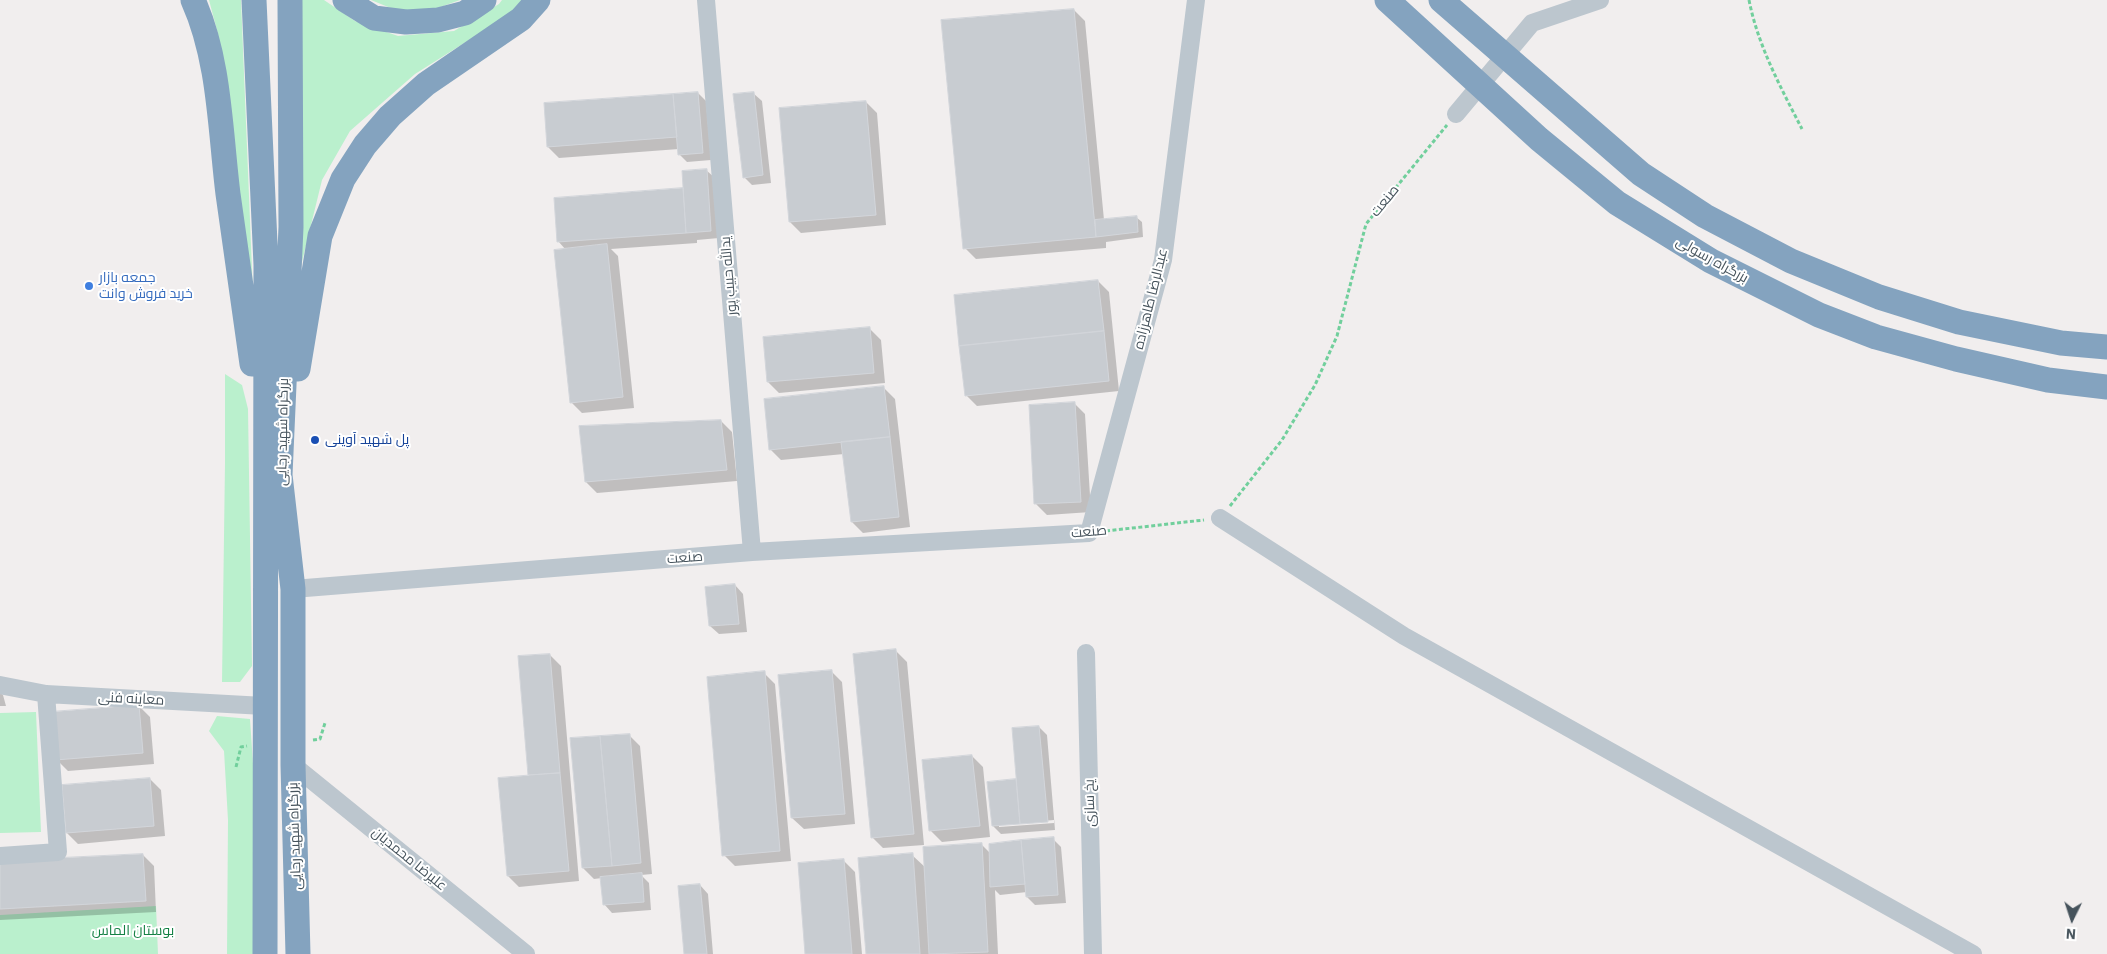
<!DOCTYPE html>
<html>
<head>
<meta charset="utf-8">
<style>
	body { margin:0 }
	#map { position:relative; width:2107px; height:954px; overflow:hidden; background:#f1eeee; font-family:"IBM Plex Sans",sans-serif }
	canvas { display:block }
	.north { position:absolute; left:2047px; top:894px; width:50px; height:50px; -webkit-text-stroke:4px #fff; paint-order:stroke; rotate:184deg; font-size:14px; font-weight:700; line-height:20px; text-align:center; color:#46535c }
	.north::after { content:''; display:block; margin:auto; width:18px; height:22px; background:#46535c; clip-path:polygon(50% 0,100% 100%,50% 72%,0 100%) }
</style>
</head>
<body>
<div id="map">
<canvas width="2107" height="954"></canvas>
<div class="north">N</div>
</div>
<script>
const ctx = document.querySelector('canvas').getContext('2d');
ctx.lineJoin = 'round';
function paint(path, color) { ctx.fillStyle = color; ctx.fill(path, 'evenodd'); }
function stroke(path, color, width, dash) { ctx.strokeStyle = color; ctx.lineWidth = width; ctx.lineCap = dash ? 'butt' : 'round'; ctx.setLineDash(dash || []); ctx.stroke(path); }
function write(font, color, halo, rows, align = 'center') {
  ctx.font = font + ' "IBM Plex Sans",Cairo,sans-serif'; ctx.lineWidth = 4; ctx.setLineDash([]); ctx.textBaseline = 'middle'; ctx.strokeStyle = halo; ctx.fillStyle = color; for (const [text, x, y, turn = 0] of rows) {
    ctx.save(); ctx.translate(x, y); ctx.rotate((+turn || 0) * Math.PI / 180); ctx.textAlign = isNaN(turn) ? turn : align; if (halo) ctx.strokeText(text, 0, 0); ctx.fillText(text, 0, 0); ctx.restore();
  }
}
paint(new Path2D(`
	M209,0H241L254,319L218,34Z
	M297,0H324L355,21L398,36L454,31L499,4L502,0H522L519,6L488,28L415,74L350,131L322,180L299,274Z
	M371,0H460L432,10L398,11Z
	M225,374L242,385L248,409L252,666L240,682H222L225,463Z
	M36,712L41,832L0,833V713Z
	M217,716L250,719L253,764V954H227L228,820L224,751L209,731Z
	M156,906L158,954H0V915Z`), '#baf0cd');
paint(new Path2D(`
	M1074,10L1085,21L1104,220L1136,217L1142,222L1143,237L1106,242V248L976,259L965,248Z
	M698,93L706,101L711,160L687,162L679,154V149L559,158L548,147Z
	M753,93L762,101L771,183L752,185L744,177Z
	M866,102L877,113L886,225L801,233L790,222Z
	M706,170L715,178L719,238L697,240V243L611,249L618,256L634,408L582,413L571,402L566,250L558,241L682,190L684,192Z
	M1098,281L1109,292L1119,391L977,406L966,395Z
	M870,329L881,340L885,383L779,393L768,382Z
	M884,388L895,399L910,527L863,533L852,522L844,454L781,460L770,449Z
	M1074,403L1085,414L1091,512L1047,515L1036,504Z
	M721,421L732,432L737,481L597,493L586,482Z
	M735,585L743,594L747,632L719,634L710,626Z
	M896,651L907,662L924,845L883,848L872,837Z
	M550,655L561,666L579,881L519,887L508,876L529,777L519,657Z
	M831,671L842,682L855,824L804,829L792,818L780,676Z
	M764,673L775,684L791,861L735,866L724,855Z
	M0,692L3,695L6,706H0Z
	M139,706L150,717L154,764L68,771L57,760Z
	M1039,727L1047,735L1055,830L1001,834L993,826L989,783L1018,780ZM1054,820V823L999,827V825Z
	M629,735L640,746L652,874L641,875L649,883L651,910L612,913L604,904L602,878L594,879L583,868Z
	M972,756L983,767L990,837L942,842L931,831Z
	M150,779L161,790L165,836L78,844L67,833Z
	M1053,839L1061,847L1066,903L1035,905L1027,897V892L1000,895L995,890L998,954H867L912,855L926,868L982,845L990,853Z
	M143,855L154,866L156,912L0,920V863Z
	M844,861L855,872L862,954H806Z
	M700,885L708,894L713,954H685Z`), '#0003');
const building = new Path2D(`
	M1074,9L1096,237L963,249L941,20Z
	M698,92L703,153L678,155L673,94Z
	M754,92L763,175L743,178L733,94Z
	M673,94L677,137L547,147L544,103Z
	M866,101L876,215L789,222L779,108Z
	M707,169L711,231L686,233L682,171Z
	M683,188L686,233L557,242L554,198Z
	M1137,216L1138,232L1096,237L1095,220Z
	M607,244L623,397L570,403L554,250Z
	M1098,280L1104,331L959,346L954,295Z
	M870,327L874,373L767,382L763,337Z
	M1104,331L1109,381L965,396L959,346Z
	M884,386L890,437L769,450L764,399Z
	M1075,402L1081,502L1034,504L1029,405Z
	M721,420L727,470L585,482L579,426Z
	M890,437L899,517L851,522L841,442Z
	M735,584L739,624L709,626L705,587Z
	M896,649L914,834L871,838L853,654Z
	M550,654L560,773L528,775L518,656Z
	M832,670L845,814L791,818L778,675Z
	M765,671L780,851L722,856L707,677Z
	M139,705L143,753L55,760L51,712Z
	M1039,726L1048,822L1020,824L1012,728Z
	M630,734L641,863L612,866L600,736Z
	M600,736L612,866L582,868L570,738Z
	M972,755L980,826L929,831L922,760Z
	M560,773L569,871L507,876L498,778Z
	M150,778L154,826L66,833L62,785Z
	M1016,779L1020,824L992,826L987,782Z
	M1054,837L1058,895L1026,897L1021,840Z
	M1021,840L1025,884L990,887L989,844Z
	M982,843L988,952L929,954L923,847Z
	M913,853L920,954H866L858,858Z
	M143,854L146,901L0,909V861Z
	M844,859L852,954H805L798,863Z
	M642,873L644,902L603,905L600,877Z
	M700,884L707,954H684L678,886Z`);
paint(building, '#c8ccd1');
stroke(building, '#d2d5da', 1);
stroke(new Path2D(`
	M1749,0C1758,46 1781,88 1802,129
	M1230,506L1282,440L1315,385L1337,336L1366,224L1447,125
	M1106,531L1204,520
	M313,740L320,739L325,723
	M236,767L241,747L247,746`), '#71cf9c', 3, [4, 2.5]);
stroke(new Path2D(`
	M706,0L752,552
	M1456,114L1532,23L1600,0
	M1220,518L1404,636L1973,954
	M293,589L752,552L1089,533L1163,260L1196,0
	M1086,653L1093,954
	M0,685L46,694L264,706
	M293,765L526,954
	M0,856L58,852L46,694`), '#bcc6ce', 18);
stroke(new Path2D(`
	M193,0C220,60 220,130 228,194C236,251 244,308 252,364
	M254,0L266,265L265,954
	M290,0L291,227L280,475L293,589V765L298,954
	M345,0L374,18L406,22L438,20L465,13L484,0
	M1387,0L1539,139L1617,203L1711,261L1819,315L1876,337L1956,359L2048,380L2107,387
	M1441,0L1641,174L1705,216L1791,261L1879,297L1959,322L2061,343L2107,347
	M298,369L320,236L343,179L365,145L390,116L426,84L521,19L538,0`), '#84a3bf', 25);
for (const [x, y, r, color] of [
	[89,286,5,"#3f7fe0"],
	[315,440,5,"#1a4fb4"]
]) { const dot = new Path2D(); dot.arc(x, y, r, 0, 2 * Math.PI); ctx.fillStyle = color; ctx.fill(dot); stroke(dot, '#fff', 2); }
write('14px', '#46535c', '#fff', [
	["صنعت",1385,201,-51],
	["بزرگراه رسولی",1712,260,29],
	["یدالله حبیب پور",729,276,-95],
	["عبدالرضا طاهرزاده",1151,299,-76],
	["بزرگراه شهید رجایی",283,432,-89],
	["صنعت",1089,532,-5],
	["صنعت",685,558,-4],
	["معاینه فنی",131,699,3],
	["یخ سازی",1090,803,-91],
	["بزرگراه شهید رجایی",295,836,-92],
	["علیرضا محمدیان",409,859,39]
]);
write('14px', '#366cbe', '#fff', [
	["جمعه بازار",99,278],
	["خرید فروش وانت",99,294]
], 'left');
write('14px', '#164399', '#fff', [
	["پل شهید آوینی",325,440]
], 'left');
write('14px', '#148044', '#fff', [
	["بوستان الماس",133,931]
]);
</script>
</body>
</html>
